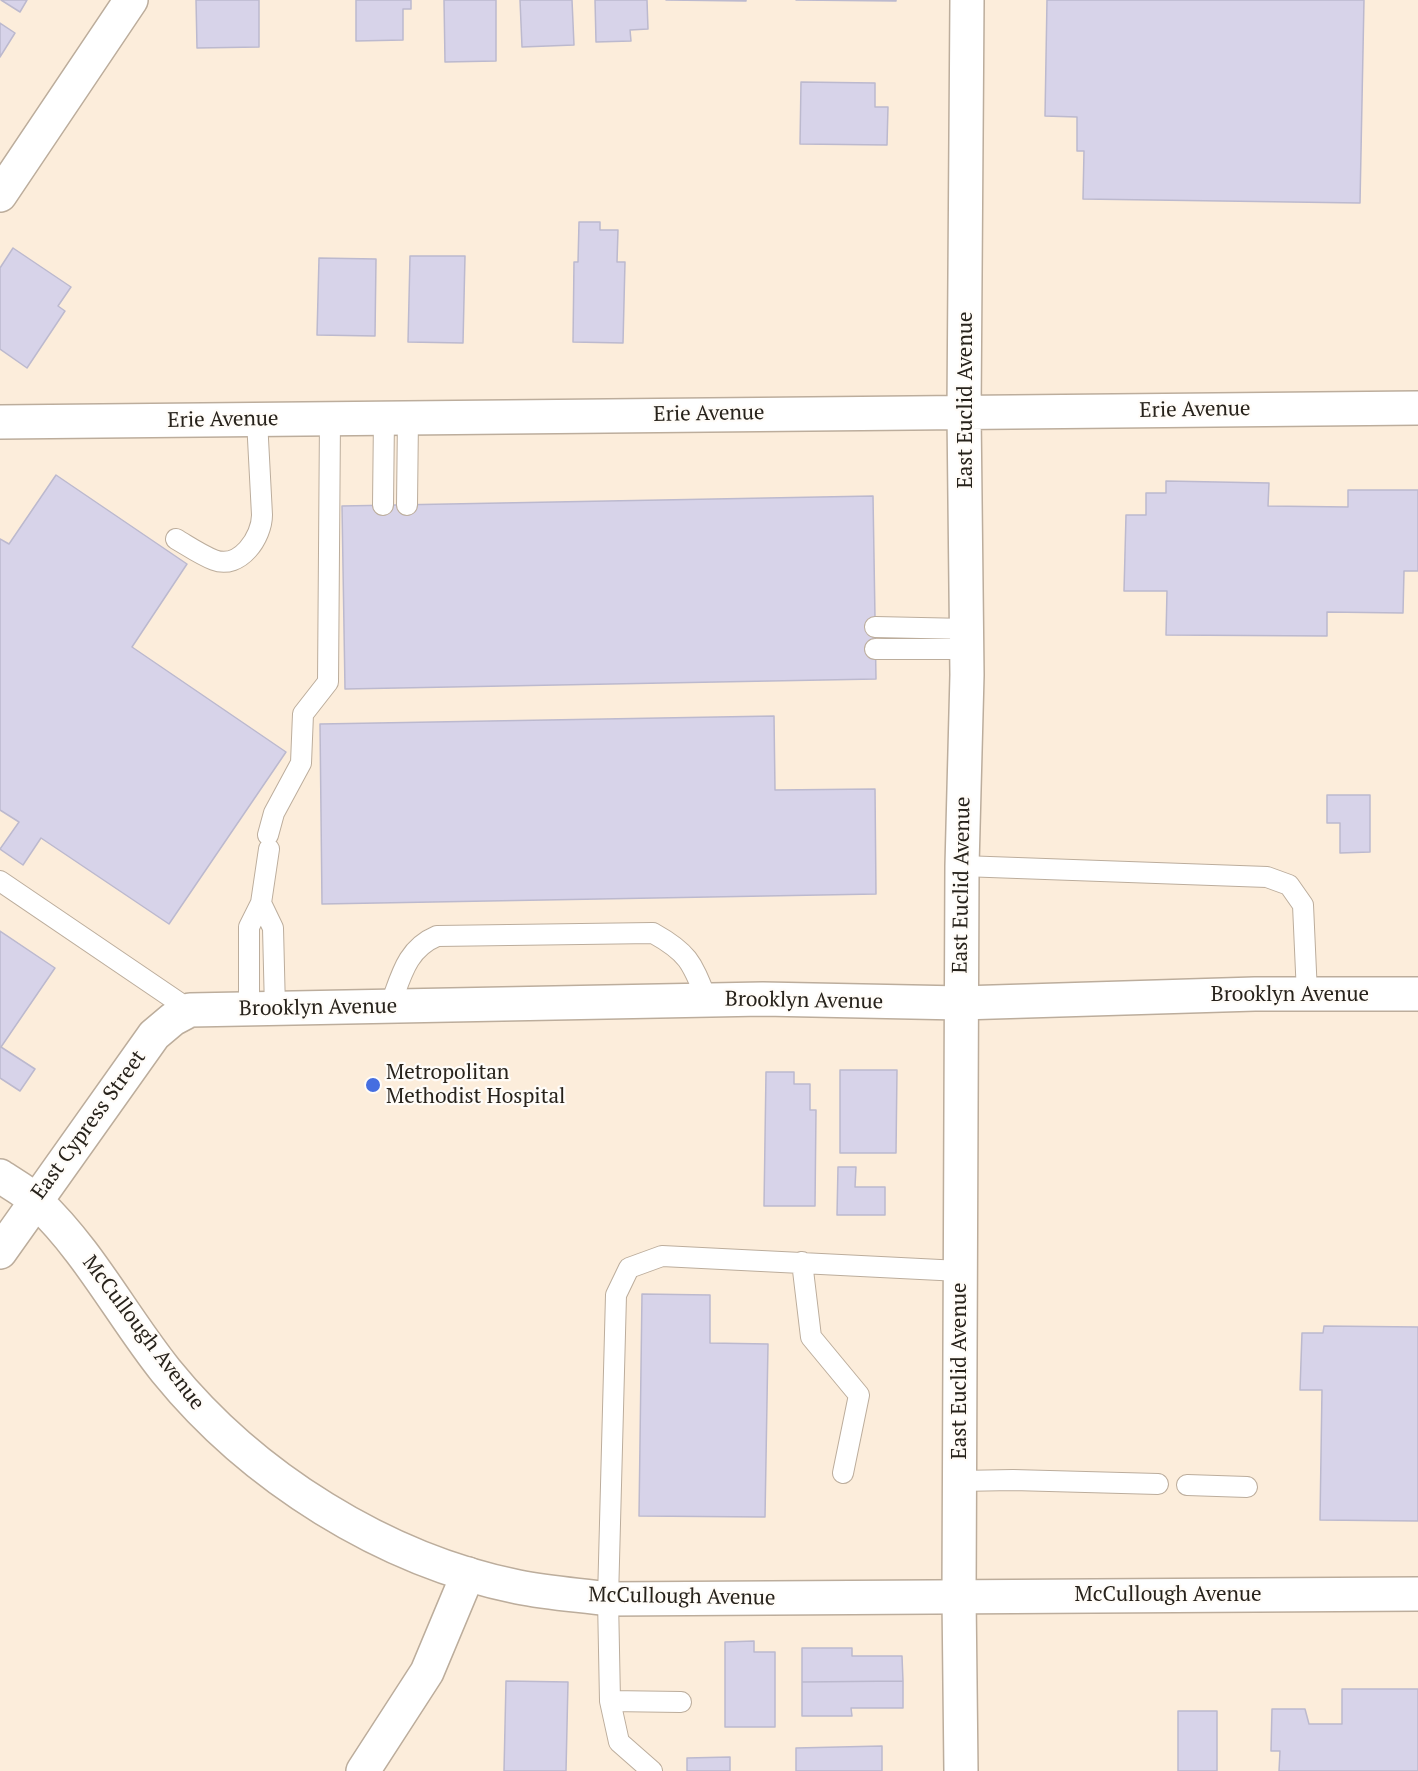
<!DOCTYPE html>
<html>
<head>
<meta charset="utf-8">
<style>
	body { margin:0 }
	canvas { display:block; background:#fceddb }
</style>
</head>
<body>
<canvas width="1418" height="1771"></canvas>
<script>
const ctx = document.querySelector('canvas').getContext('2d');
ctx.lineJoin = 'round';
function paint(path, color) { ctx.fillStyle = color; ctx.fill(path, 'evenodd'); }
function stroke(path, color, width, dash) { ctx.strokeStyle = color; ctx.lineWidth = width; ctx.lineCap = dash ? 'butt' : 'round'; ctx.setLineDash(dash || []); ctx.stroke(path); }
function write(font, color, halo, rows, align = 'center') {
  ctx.font = font + ' "PT Serif",serif'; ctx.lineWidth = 4.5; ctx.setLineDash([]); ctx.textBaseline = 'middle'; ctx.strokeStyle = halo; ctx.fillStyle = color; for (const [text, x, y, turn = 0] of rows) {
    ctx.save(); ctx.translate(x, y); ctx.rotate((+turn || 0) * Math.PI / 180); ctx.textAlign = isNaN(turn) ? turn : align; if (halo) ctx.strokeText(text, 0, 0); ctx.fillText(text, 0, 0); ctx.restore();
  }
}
const building = new Path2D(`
	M1,0H27L20,12Z
	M196,0H259V47L197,48Z
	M356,0H411V9H403V40L356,41Z
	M444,0H496V61L445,62Z
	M520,0H572L574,45L522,47Z
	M595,0H647L648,29L630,30L631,41L596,42Z
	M666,0H746V1Z
	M796,0H896V1Z
	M1047,0H1364L1360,203L1083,199L1084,151H1077V117L1045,116Z
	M0,23L15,33L0,57Z
	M801,82L875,83V107H888L887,145L800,144Z
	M579,222H600V230H618L617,262H625L623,343L573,342L574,262H578Z
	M13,248L71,287L58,306L65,311L27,368L0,349V268Z
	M410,256H465L463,343L408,342Z
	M319,258L376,259L375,336L317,335Z
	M56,475L187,564L132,647L286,752L169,924L41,838L23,865L0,849L19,822L0,810V539L9,544Z
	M1166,481L1269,483L1268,506L1348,507V490H1418V571H1404L1403,613L1327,612V636L1166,635L1167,591H1124L1126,515H1146V493H1166Z
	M873,496L876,679L345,689L342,506Z
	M774,716L775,790L875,789L876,894L322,904L320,724Z
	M1327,795H1370V852L1340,853V823H1327Z
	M0,931L55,968L1,1047L35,1069L20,1091L0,1078Z
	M840,1070H897L896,1153H840Z
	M766,1072H794V1084H810V1110H816L815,1206H764Z
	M838,1167H856L855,1187H885V1215H837Z
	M642,1294L710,1295V1343L768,1344L765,1517L639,1516Z
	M1324,1326L1418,1327V1521L1320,1520L1322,1390H1300L1302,1333H1323Z
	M754,1641V1652H775V1727H725V1642Z
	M802,1648H852V1656H902L903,1681L802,1682Z
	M506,1681L568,1682L566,1771H504Z
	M903,1681V1708H851L852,1716H802V1682Z
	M1342,1689H1418V1771H1279L1280,1751H1271L1272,1709H1305L1309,1724H1342Z
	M1178,1711H1217V1771H1178Z
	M882,1746V1771H796V1748Z
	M730,1757V1771H687V1758Z`);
paint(building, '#d7d3e9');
stroke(building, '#bcb9ce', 1.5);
const lane = new Path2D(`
	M383,505L384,417
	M407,505L408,417
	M176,539C188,546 201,555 214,560C240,570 262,537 262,515L257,420
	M875,627L967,629
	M875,649H966
	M268,835L274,813L301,763L303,714L328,682L330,418
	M962,866L1267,877L1289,885L1303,905L1307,994
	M0,881L190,1010
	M261,903L269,849
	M390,1006C401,977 406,949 437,936L653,933C689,953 692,963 707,1000
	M249,1010V927L261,903L273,928L275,1009
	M802,1262L811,1337L859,1395L843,1473
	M959,1481L1013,1480L1158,1484
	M1187,1485L1247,1487
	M610,1701L681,1702
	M652,1771L619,1742L610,1701L608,1599L616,1295L629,1268L662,1256L960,1271`);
const street = new Path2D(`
	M0,195L131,0
	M0,422L1418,408
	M363,1771L427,1672L468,1574
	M961,1771L959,1596L962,866L967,675L964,412L967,0`);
const secondary = new Path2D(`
	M0,1176C12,1184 27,1192 37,1202C89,1251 122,1316 166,1371C252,1477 384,1560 518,1587C548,1593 578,1595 608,1599L1418,1594
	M0,1252L154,1035L173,1019L190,1010L763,999L961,1003L1255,994H1418`);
stroke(lane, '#bcad9c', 22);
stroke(street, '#bcad9c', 36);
stroke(secondary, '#bcad9c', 36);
stroke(lane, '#fff', 20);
stroke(street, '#fff', 33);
stroke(secondary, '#fff', 33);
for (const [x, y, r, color] of [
	[373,1085,8,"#466ee0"]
]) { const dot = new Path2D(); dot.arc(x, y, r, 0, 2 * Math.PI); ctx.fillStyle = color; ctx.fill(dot); stroke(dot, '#fffcf8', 2); }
write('21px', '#27221b', '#fffcf8', [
	["East Euclid Avenue",966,400,-90],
	["Erie Avenue",1195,410,-1],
	["Erie Avenue",709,414,-1],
	["Erie Avenue",223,420,-1],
	["East Euclid Avenue",962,885,-89],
	["Brooklyn Avenue",1290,995],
	["Brooklyn Avenue",804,1001,1],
	["Brooklyn Avenue",318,1008,-1],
	["East Cypress Street",89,1125,-54],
	["McCullough Avenue",143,1333,53],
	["East Euclid Avenue",960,1371,-90],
	["McCullough Avenue",1168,1595],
	["McCullough Avenue",682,1597,1]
]);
write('21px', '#27221b', '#fffcf8', [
	["Metropolitan",386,1073],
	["Methodist Hospital",386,1097]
], 'left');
</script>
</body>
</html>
